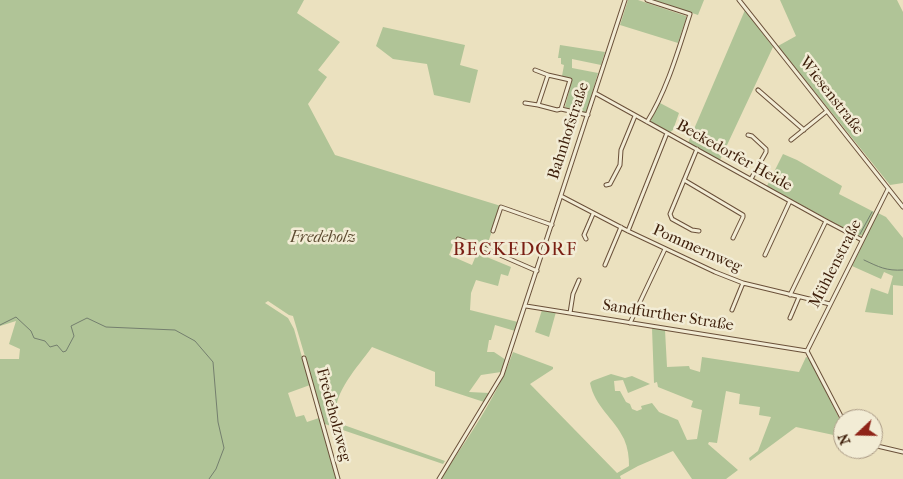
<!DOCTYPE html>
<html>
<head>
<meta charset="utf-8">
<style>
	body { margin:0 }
	#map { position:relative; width:903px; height:479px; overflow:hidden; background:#ebe1bf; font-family:"IM FELL French Canon",serif }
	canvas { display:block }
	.north { position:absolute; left:833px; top:409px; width:50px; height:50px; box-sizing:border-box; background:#f2ecd5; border:1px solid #aa9a85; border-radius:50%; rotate:249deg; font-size:14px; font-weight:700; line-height:20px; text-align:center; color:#3f200c }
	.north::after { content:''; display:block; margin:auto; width:18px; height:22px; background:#8f2418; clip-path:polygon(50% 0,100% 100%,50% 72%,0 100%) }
</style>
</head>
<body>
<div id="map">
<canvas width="903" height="479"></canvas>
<div class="north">N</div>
</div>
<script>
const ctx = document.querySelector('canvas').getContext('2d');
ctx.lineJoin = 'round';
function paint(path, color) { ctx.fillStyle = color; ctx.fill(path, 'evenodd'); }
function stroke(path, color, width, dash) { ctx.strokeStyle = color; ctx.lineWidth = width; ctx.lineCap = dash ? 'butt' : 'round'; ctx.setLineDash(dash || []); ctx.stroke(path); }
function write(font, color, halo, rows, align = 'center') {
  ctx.font = font + ' "IM FELL French Canon",serif'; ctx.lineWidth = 5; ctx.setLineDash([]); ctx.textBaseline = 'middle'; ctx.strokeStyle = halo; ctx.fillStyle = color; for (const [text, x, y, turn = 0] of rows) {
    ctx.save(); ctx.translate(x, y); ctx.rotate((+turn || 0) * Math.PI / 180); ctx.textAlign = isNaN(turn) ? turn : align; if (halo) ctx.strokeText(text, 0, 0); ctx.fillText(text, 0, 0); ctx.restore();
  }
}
paint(new Path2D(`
	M0,0H304L297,13L340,42L318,70L327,77L308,104L335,155L501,206L486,248L456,237L449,255L472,265L477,253L511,267L508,276L501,274L498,286L476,280L471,293L470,310L518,322L515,331L495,325L491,340H489L487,352H494L506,360L501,372L481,375L469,392L489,393L484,402L435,386V372L372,347C357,368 334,391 335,418L341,424L445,461L443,464L325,424L293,316L289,315L268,301L265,303L288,318L294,329L310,385L288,393L296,417L304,415L307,422L319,418L336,479H0V359H19L20,349L9,344L16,321L0,326Z
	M628,0H638L686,16V19L678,43L620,25Z
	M654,0H704L698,15Z
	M780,0H897L903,12V183L890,185L778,46L796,36Z
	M745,10L773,47L720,160L688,143Z
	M383,27L465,45L460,65L478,70L470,103L434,95L427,64L393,59L376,46Z
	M560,45L605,52L601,65L572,59V68L598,73L586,114L565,107L572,79L562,76L564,65L561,64V58H558Z
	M660,103L679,113L673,130L669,133L651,122V119Z
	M783,154L797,160L842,186L839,194L874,212L863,235L858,236L767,186Z
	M878,213L886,217L903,238V286L893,285V315L865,312L871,288L888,294L893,276L884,272L881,279L852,266Z
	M542,310L556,312L549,337L535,332Z
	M652,328L665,330L667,367L689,366L690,369L700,372L702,357L799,372L806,357L809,358L843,426V437L796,427L750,461L749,458L758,451L771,417L759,415L760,407L739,404L740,394L726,391L717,443L709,442L708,444L738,470L726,479H692L673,451L638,466L620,476L621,479H441C467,438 497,398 513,352L553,367V369L530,384L617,473L629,466C629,457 628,448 624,439C614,418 595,407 590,383L592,381L611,374L625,378L632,376L650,384L628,393L623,380L614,381L615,391H620L626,402L630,404L632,409L637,411L642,409L641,406L652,403L659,412L678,420L687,440L697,439L702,410L691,407L693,401L658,387L657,382L654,383Z`), '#b0c497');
stroke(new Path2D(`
	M860,234L872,212
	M864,260C879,267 886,271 903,270
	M0,325L16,317L31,331L34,338L45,341L50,347L57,345L63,352L66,351L74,336L71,326L87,318L106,327L175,330L195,341L213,362L218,422L224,448L216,469L209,479`), '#747f6e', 1);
const minor = new Path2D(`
	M647,0L690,14C678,51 667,90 647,122
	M739,0L903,207
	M535,70L548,75
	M758,90L804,130
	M595,93L826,221L862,240
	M525,103L538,105
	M561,109L557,110L538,105L548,75L570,80L561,109L588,115
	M748,135L752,136L766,149V152L751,179
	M791,140L827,111
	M697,149L670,214L672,219L692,230L699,231
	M684,180L743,215V217L733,238
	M606,185L610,184L620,165L621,150L635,116
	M561,196L628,231L715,272L743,283L830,304
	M493,231L501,207L552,225
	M628,231L667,133
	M458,239L484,248L537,271
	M586,239L584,235L593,214
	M765,255L790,201
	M605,265L621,227
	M790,295L826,221
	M526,306L807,351
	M732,310L743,283
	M570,313L573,294L579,280
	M790,318L799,297
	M630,323L665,249
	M807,351L888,189
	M807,351L843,420
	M304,358L338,479
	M873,445L903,452
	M439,479L502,375L625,0`);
stroke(minor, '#6a5039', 5);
stroke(minor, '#f2ecd5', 3);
write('16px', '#3f200c', '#f2ecd5', [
	["Wiesenstraße",831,96,52],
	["Bahnhofstraße",569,131,-72],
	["Beckedorfer Heide",734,156,29],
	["Pommernweg",697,249,24],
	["Mühlenstraße",836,264,-63],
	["Sandfurther Straße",668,316,9],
	["Fredeholzweg",333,415,75]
]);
write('italic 16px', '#5b492f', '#f2ecd5', [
	["Fredeholz",323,238]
]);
ctx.letterSpacing = '1px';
write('19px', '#7a1f14', '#f2ecd5', [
	["BECKEDORF",515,250]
]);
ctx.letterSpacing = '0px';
</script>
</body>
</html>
